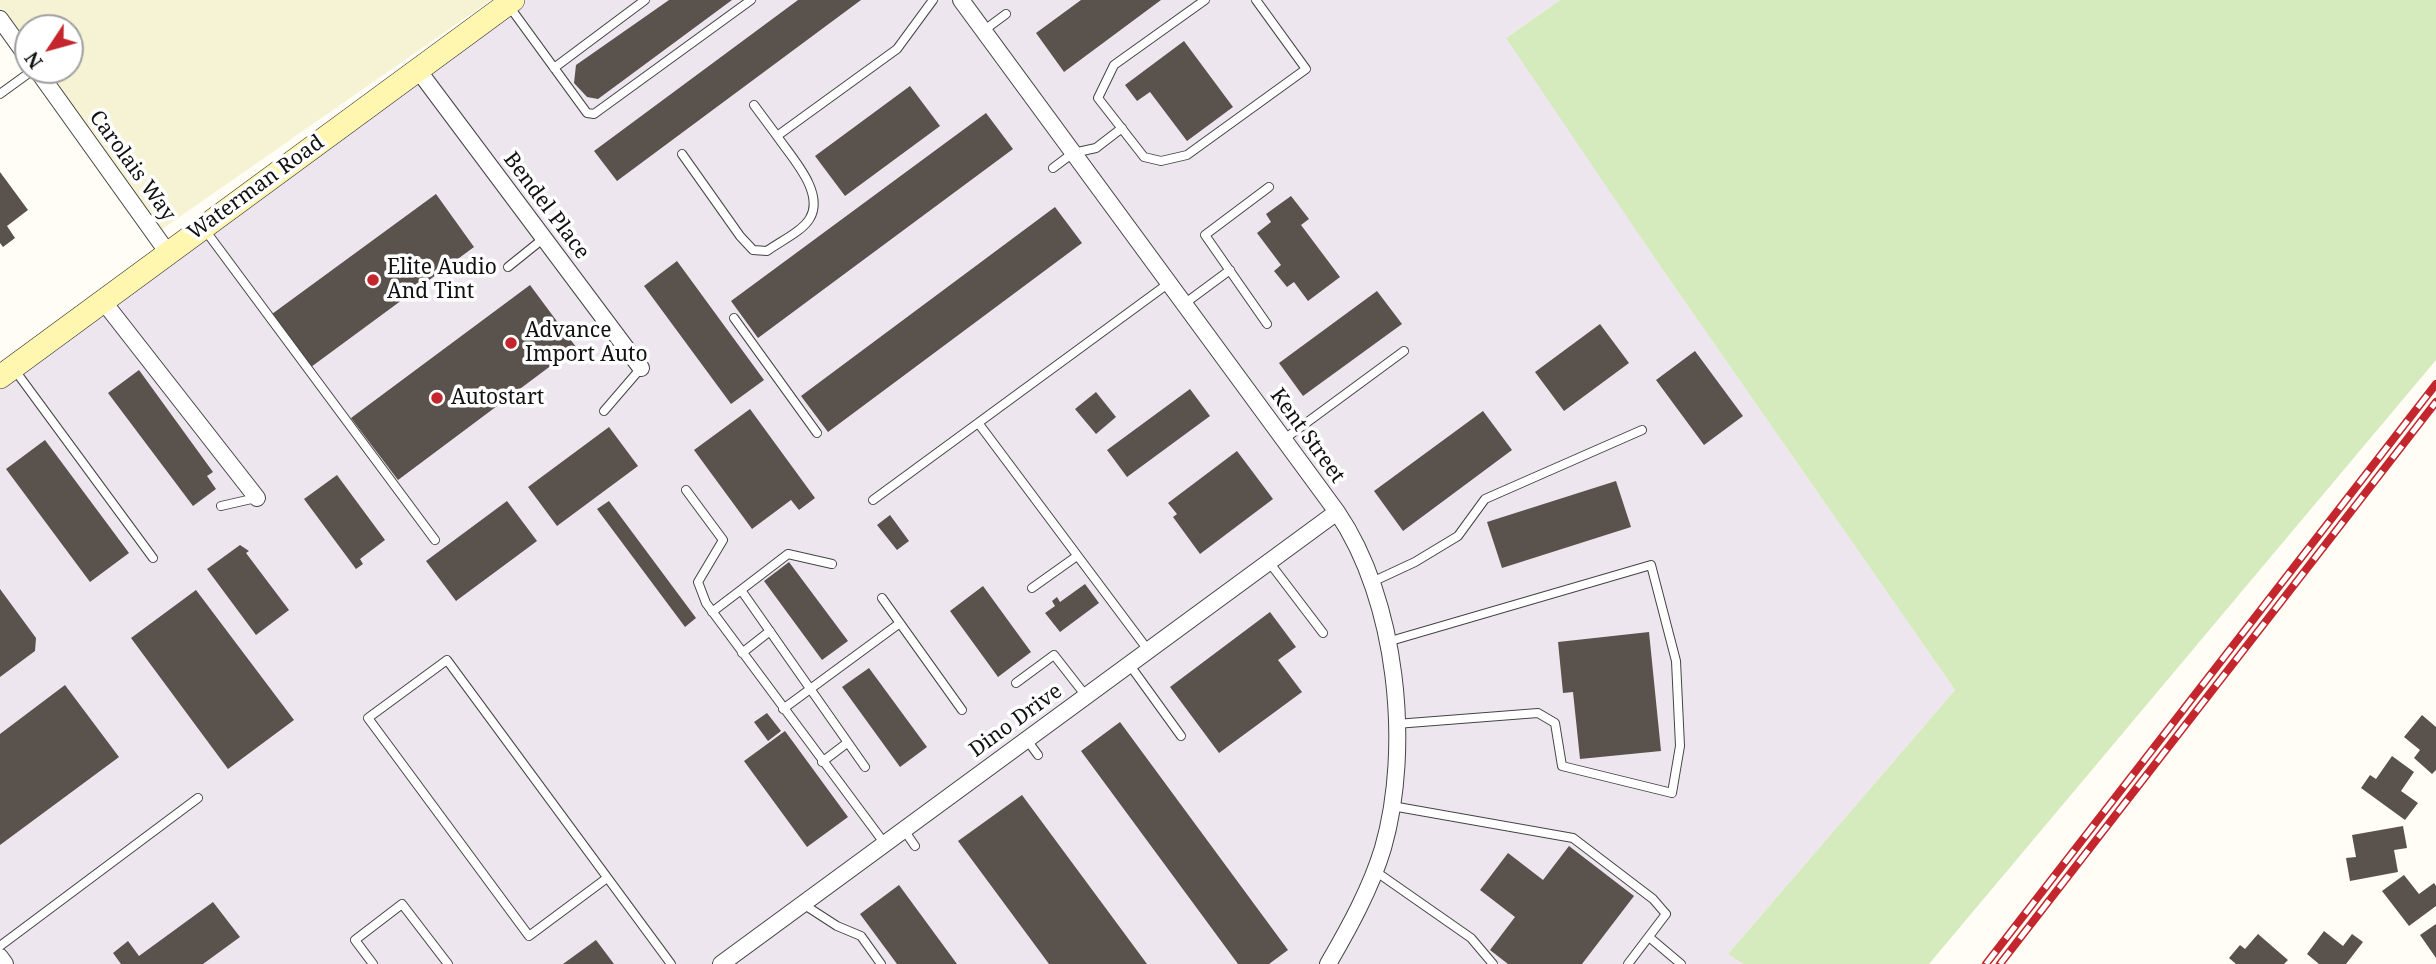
<!DOCTYPE html>
<html>
<head>
<meta charset="utf-8">
<style>
	body { margin:0 }
	#map { position:relative; width:2436px; height:964px; overflow:hidden; background:#fffdf5; font-family:"Noto Serif",serif }
	canvas { display:block }
	.north { position:absolute; left:14px; top:14px; width:70px; height:70px; box-sizing:border-box; background:#fff; border:2px solid #a0a0a0; border-radius:50%; rotate:234deg; font-size:19px; font-weight:700; line-height:28px; text-align:center; color:#111 }
	.north::after { content:''; display:block; margin:auto; width:24px; height:32px; background:#c4262e; clip-path:polygon(50% 0,100% 100%,50% 72%,0 100%) }
</style>
</head>
<body>
<div id="map">
<canvas width="2436" height="964"></canvas>
<div class="north">N</div>
</div>
<script>
const ctx = document.querySelector('canvas').getContext('2d');
ctx.lineJoin = 'round';
function paint(path, color) { ctx.fillStyle = color; ctx.fill(path, 'evenodd'); }
function stroke(path, color, width, dash) { ctx.strokeStyle = color; ctx.lineWidth = width; ctx.lineCap = dash ? 'butt' : 'round'; ctx.setLineDash(dash || []); ctx.stroke(path); }
function write(font, color, halo, rows, align = 'center') {
  ctx.font = font + ' "Noto Serif",serif'; ctx.lineWidth = 7; ctx.setLineDash([]); ctx.textBaseline = 'middle'; ctx.strokeStyle = halo; ctx.fillStyle = color; for (const [text, x, y, turn = 0] of rows) {
    ctx.save(); ctx.translate(x, y); ctx.rotate((+turn || 0) * Math.PI / 180); ctx.textAlign = isNaN(turn) ? turn : align; if (halo) ctx.strokeText(text, 0, 0); ctx.fillText(text, 0, 0); ctx.restore();
  }
}
paint(new Path2D(`
	M513,0H1560L1507,37L1658,263L1955,690L1729,953L1744,964H0V377Z`), '#eee6ef');
paint(new Path2D(`
	M0,0H491L155,234L41,70H70V28H28V52L0,11Z`), '#f6f3d4');
paint(new Path2D(`
	M1560,0H2436V360L1929,964H1744L1728,954L1955,690L1658,263L1506,38Z`), '#d5ebbd');
paint(new Path2D(`
	M669,0H732L598,99L587,97L574,83L576,65Z
	M798,0H861L617,181L594,151Z
	M1081,0H1161L1064,72L1036,33Z
	M1184,41L1233,107L1187,141L1150,92L1137,101L1125,85Z
	M910,86L940,126L845,196L815,156Z
	M986,113L1013,149L758,338L731,301Z
	M0,172L28,210L7,226L15,238L3,247L0,243Z
	M436,194L474,247L311,367L272,314Z
	M1291,196L1309,219L1301,225L1340,277L1308,301L1294,282L1287,287L1274,271L1281,265L1257,233L1271,222L1266,214Z
	M1055,207L1082,243L828,432L801,396Z
	M677,261L764,380L731,404L644,286Z
	M530,285L576,347L398,480L351,418Z
	M1377,291L1402,324L1303,396L1279,363Z
	M1600,324L1629,363L1564,411L1535,372Z
	M1695,351L1743,416L1704,445L1656,380Z
	M139,370L213,472L207,476L216,489L193,506L108,393Z
	M1190,389L1210,416L1127,477L1107,450Z
	M1096,392L1116,417L1096,434L1075,409Z
	M750,409L815,498L799,510L791,500L752,529L694,450Z
	M1483,411L1512,450L1403,531L1374,491Z
	M609,427L638,466L557,526L528,487Z
	M45,440L129,553L90,582L6,469Z
	M1237,451L1273,499L1200,554L1173,517L1177,514L1168,503Z
	M337,475L385,540L360,559L363,564L356,569L304,499Z
	M1616,481L1631,527L1502,568L1487,522Z
	M507,501L537,541L456,601L426,561Z
	M609,501L696,618L685,627L597,509Z
	M890,515L909,541L897,550L877,525Z
	M240,545L249,551L246,553L289,610L256,635L207,569Z
	M789,562L848,641L822,660L764,581Z
	M1085,584L1099,603L1060,632L1045,613L1055,606L1052,601L1057,597L1060,602Z
	M983,586L1031,652L998,677L950,611Z
	M0,589L36,638L35,651L0,677Z
	M196,590L294,720L228,769L131,638Z
	M1270,612L1296,647L1278,660L1302,692L1219,753L1170,687Z
	M1649,632L1661,751L1580,759L1573,692L1563,693L1558,642Z
	M869,668L927,747L900,767L842,687Z
	M65,685L119,757L0,845V734Z
	M767,713L781,731L768,741L754,722Z
	M2422,715L2436,727V770L2432,774L2414,758L2420,750L2404,737Z
	M1120,722L1288,950L1269,964H1238L1081,751Z
	M785,731L848,817L807,847L744,761Z
	M2392,756L2414,772L2401,791L2418,803L2405,820L2361,788L2370,775L2376,779Z
	M1022,795L1147,964H1049L958,841Z
	M2403,826L2407,848L2394,850L2398,872L2350,881L2346,858L2356,857L2352,835Z
	M1569,846L1634,896L1582,964H1508L1490,950L1515,917L1480,890L1508,853L1543,880Z
	M2404,875L2419,894L2434,883L2436,886V906L2409,926L2382,891Z
	M899,885L957,964H897L860,914Z
	M213,902L240,937L203,964H121L113,953L128,941L139,956Z
	M2436,924V958L2420,935Z
	M2324,931L2343,946L2352,934L2363,942L2346,964H2319L2307,954Z
	M2258,934L2288,960L2284,964H2236L2229,958L2240,945L2245,949Z
	M596,940L614,964H563Z`), '#5a524d');
const service = new Path2D(`
	M1205,0L1114,65L1098,98L1144,157L1161,161L1187,155L1306,69L1256,0
	M509,6L587,113L594,114L751,0
	M983,31L1006,14
	M554,68L645,0
	M0,94L33,70
	M754,105L777,136
	M682,154L740,236L753,250L767,251C779,242 803,231 810,218C825,192 791,157 777,136L897,49L933,0
	M1053,168L1073,153L1096,148L1122,128
	M205,230L435,540
	M508,267L544,238
	M1184,304L1230,270
	M734,318L817,433
	M1267,324L1205,235L1269,187
	M14,369L153,558
	M604,411L641,368
	M979,424L1148,650
	M1283,440L1404,351
	M686,490L723,540L698,582L706,603L885,844
	M873,500L1169,283
	M221,506L256,498
	M1269,562L1323,633
	M1372,582L1415,562L1458,536L1485,499L1642,430
	M1032,588L1077,556
	M741,590L788,554L832,564
	M882,598L962,710
	M712,612L741,590L865,767
	M1387,642L1651,565L1676,661L1680,746L1672,793L1562,766L1555,723L1538,713L1396,724
	M742,653L770,631
	M1129,664L1181,736
	M1016,683L1054,655L1086,696
	M783,709L900,623
	M1027,740L1038,755
	M822,762L847,743
	M1392,806L1573,838L1653,899L1666,914L1628,964
	M904,830L915,846
	M1375,871L1471,938L1493,964
	M607,878L529,936L368,718L447,660L671,964
	M803,904L837,926L861,936L881,964
	M1649,937L1681,964
	M0,946L198,798
	M373,964L355,940L402,904L448,964`);
const minor = new Path2D(`
	M961,0L1337,512C1397,600 1412,747 1383,848C1371,888 1349,928 1328,964
	M0,19L28,58
	M37,70L168,253
	M418,70L641,368
	M103,301L257,498
	M0,957L5,964
	M721,964L1337,512`);
const secondary = new Path2D(`
	M0,377L513,0`);
stroke(service, '#444', 10);
stroke(minor, '#444', 18);
stroke(secondary, '#333', 24);
stroke(service, '#fff', 8);
stroke(minor, '#fff', 16);
stroke(secondary, '#fff6b0', 23);
const rail = new Path2D(`
	M1986,964L2436,384
	M2000,964L2436,402`);
stroke(rail, '#c4262e', 8);
stroke(rail, '#fff', 5, [16]);
for (const [x, y, r, color] of [
	[373,280,7,"#c4262e"],
	[511,343,7,"#c4262e"],
	[437,398,7,"#c4262e"]
]) { const dot = new Path2D(); dot.arc(x, y, r, 0, 2 * Math.PI); ctx.fillStyle = color; ctx.fill(dot); stroke(dot, '#fff', 2.5); }
write('21px', '#111', '#fff', [
	["Carolais Way",132,166,54],
	["Waterman Road",256,188,-36],
	["Bendel Place",546,206,53],
	["Kent Street",1307,436,54],
	["Dino Drive",1016,721,-36]
]);
write('21px', '#111', '#fff', [
	["Elite Audio",387,268],
	["And Tint",387,292],
	["Advance",525,331],
	["Import Auto",525,355],
	["Autostart",451,398]
], 'left');
</script>
</body>
</html>
